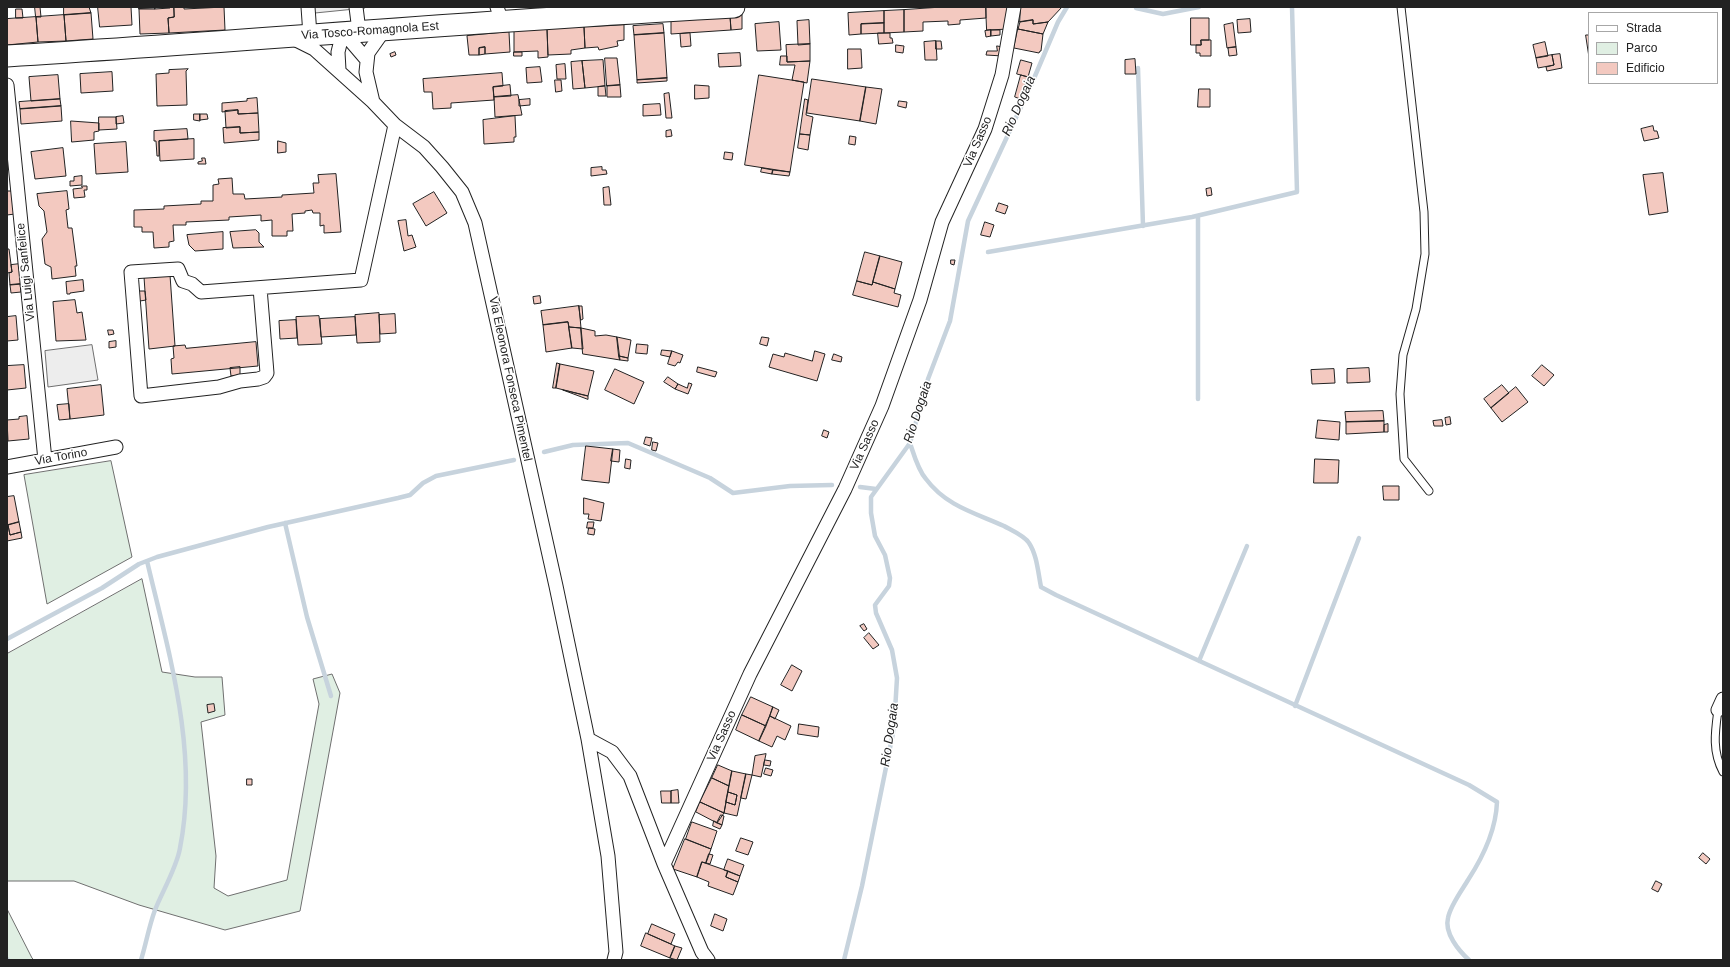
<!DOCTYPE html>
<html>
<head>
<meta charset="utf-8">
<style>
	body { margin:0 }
	#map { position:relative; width:1730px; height:967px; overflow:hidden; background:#fff; font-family:Arial,sans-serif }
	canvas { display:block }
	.frame { position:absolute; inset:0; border:8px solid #222; pointer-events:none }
	.legend { position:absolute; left:1588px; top:12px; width:130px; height:72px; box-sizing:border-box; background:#fff; border:1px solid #a7a7a7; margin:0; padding:5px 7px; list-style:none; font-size:12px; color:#222 }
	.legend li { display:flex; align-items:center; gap:8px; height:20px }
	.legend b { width:20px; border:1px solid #a7a7a7 }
</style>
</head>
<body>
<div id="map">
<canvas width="1730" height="967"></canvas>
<div class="frame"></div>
<ul class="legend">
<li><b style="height:5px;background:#fff"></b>Strada</li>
<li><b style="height:11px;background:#e0efe3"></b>Parco</li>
<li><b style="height:11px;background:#f3c9c0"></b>Edificio</li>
</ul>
</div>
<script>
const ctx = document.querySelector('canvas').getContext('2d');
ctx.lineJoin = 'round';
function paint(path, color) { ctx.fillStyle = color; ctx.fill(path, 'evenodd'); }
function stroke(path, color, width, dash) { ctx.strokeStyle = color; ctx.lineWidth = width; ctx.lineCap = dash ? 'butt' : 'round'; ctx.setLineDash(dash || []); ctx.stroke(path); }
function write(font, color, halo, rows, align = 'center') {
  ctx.font = font + ' Arial,sans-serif'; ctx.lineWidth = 3; ctx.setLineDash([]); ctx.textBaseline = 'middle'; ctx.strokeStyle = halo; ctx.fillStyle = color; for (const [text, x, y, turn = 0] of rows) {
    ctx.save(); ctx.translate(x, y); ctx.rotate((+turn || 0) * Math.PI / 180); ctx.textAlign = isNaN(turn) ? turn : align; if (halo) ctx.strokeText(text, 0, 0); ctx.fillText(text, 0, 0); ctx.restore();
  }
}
const green = new Path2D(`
	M111,461L132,557L47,604L24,475Z
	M142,579L162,672L195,677H222L225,715L201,722L216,856L214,888L228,896L287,880L319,704L313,679L332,674L340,693L300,911L225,930L139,905L74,881H7V654Z
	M7,909L32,958L34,960H7Z`);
paint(green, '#e0efe3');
stroke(green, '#6f6f6f', 1);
const parking = new Path2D(`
	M304,7H365V8L305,14Z
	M92,345L98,380L48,387L45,351Z`);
paint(parking, '#ededed');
stroke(parking, '#6f6f6f', 1);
stroke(new Path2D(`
	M1136,8L1163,14L1199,7
	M1138,68L1143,226
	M988,252L1192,217L1297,192L1292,7
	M1198,399V216
	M910,443C914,455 918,470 926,479C946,506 975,513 1004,526C1011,530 1025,536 1029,543C1037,555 1038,572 1041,587L1056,595L1469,785L1497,802C1496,830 1483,857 1468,880C1462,890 1450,906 1448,918C1444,933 1459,951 1469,960
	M544,452L573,445L628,443L710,478L733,493L790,486L832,485
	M860,487L876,489
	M285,523L307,617L331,696
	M7,639L102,588L139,564L157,557L268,527L398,498L410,495L423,483L436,476L514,460
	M1199,661L1247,546
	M1295,706L1359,538
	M7,959L8,960
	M141,960C146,944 149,926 155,910C162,892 177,867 180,848C199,752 169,654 147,561
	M844,960L862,886L894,728L897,678L892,650L876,613L875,605L889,586L890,578L885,555L875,536L871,513V497L910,443L928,379L950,321L968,221L1032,83L1058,22L1067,7`), '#c7d3dd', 4.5);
const building = new Path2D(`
	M35,7H40L41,17H36Z
	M64,7H89L91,13L64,15Z
	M98,7H131L132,25L100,27Z
	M139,7H155V9H139Z
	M155,7H170V8L155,9Z
	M174,7H184V9L224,7L225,30L169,33L168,18L174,17Z
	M174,7V17L168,18L169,33L140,34L139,9Z
	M942,7H986V18L960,20V24L948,25V21L923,22V31L904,32V10Z
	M986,7H1011L1010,29L987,30Z
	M1021,7H1062L1048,22L1033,24V20L1020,22Z
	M16,9H22L23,18H16Z
	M904,10V32L884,33V11Z
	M884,11V23L861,24V34L849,35L848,13Z
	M91,13L93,39L66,41L64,15Z
	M64,15L66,41L38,42L36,17Z
	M742,15V29L731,30L730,16Z
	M730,16L731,30L671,34V20Z
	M36,17L38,42L7,45V19Z
	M1191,18H1209V40H1201V45H1191Z
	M1250,19L1251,32L1238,33L1237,20Z
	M809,20L810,44L798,45L797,21Z
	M1033,20V24L1048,22L1043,34L1018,29L1020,22Z
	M779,22L781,50L757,51L755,24Z
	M884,23V33L861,34V24Z
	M1233,23L1236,47L1227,48L1224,25Z
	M663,24L664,33L634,35L633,26Z
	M624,25V40L617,41L618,46L599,50L598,47L585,48L584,27Z
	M584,27L585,48L571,50V54L548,55L547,29Z
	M547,29L548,57L538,58V51L514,52V31Z
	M1018,29L1043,34L1041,51H1040L1039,53L1014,48Z
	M991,30V36L986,37L985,31Z
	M991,30H1000V35L991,36Z
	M509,32L510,52L485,54V47L479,48V55H469L467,36Z
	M664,33L667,78L637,80L634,35Z
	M690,33L691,46L681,47L680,34Z
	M878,33H890V38H892L893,43L879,44Z
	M1586,35H1589V57Z
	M1201,40H1211V56H1200V53H1196V45H1201Z
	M936,41L937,60H925L924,42Z
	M936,41H941L942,49H936Z
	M1545,42L1548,56L1536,58L1533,45Z
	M810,44V61L787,62L786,45Z
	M896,45L904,46L903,53L896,52Z
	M997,46L1003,47V56L986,55L987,51H997Z
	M485,47V54L479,55V48Z
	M1236,47L1237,55L1229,56L1228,48Z
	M848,49H861L862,68L848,69Z
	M395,52L396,55L391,57L390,54Z
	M514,52H522V56H514Z
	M740,53L741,66L719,67L718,54Z
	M1560,54L1562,68L1547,71L1546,67L1554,65L1552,55Z
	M1552,55L1554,65L1538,68L1536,58Z
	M781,56H787V62L810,61L807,83L792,80L795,65H780Z
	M605,58H617L620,85L607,86Z
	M1135,59L1136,74H1125V60Z
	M603,60L605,86L585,88L582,61Z
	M1021,60L1032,63L1028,77L1017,74Z
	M582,61L585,88L573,89L571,62Z
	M565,64L566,79H557L556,65Z
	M540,67L542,82L527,83L526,68Z
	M188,69L186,71L187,105L157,106L156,74L169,73V70Z
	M112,72L113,91L81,93L80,74Z
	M502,73L503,86L493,87L494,100L451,103V108L433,109L432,92H424L423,79Z
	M58,75L60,99L31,101L29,77Z
	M759,75L804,82L790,172L745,165Z
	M1021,75L1028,77L1020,99L1015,97Z
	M667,78V81L637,83V80Z
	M812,79L866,87L860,121L807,113Z
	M555,80H561L562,91L556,92Z
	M510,85L511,96L494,97L493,87Z
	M620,85L621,97H607V86Z
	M695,85L709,86V98L695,99Z
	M605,86L606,96H598V87Z
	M866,87L882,89L876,124L860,121Z
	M1199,89H1210V107H1198Z
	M669,93L672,118H666L664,94Z
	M518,95L522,115L495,117L494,97Z
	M257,98L258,113L238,114V110L222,112V103L247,101V99Z
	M60,99L61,106L20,109L19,102Z
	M530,99V105L519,106V100Z
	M805,99L808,100L806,115L813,117L810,135L800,134Z
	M899,101L907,102L906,108L898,106Z
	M660,104L661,115L643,116V105Z
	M61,106L62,121L21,124L20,109Z
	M238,110V114L258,113L259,132L240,133V127L226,128L225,111Z
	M194,114H200V121L194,120Z
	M200,114H207L208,119L200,120Z
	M123,116L124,123L116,124V117Z
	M515,116L516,137H514V142L484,144L483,120Z
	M99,117H116L117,129L99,130Z
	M71,121L99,123V131L94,132V140L72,142Z
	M1653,126L1654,131H1657L1659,138L1644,141L1641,129Z
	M240,127V133L259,132V140L224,143L223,128Z
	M187,129L188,139L159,141V156H157L156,141H154V131Z
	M671,130L672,136L666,137V131Z
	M800,134L810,135L808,150L798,148Z
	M850,136L856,137L855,145L849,144Z
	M194,139V159L160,161L159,141Z
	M278,141L286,143V152L278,153Z
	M126,142L128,172L96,174L94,144Z
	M63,148L66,176L35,179L31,152Z
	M725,152L733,153L732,160L724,159Z
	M7,153H9L10,168L7,169Z
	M202,158H205L206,164H198V162L202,161Z
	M602,167V170H606L607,174L591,176V168Z
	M762,168L773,170L772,174L761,172Z
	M773,170L790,172L789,176L772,174Z
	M1663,173L1668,212L1649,215L1643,175Z
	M336,174L341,232L324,233V225L320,226V213H313L312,210L305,211V213L292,214L293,231H287V236H272V220L261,221V215L229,217V220L186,222V225H173L174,241L169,242V247L154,248L153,232H142V227H134V210L164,209V206L201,204V201H213V185L219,184L218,179L232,178L233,194H244L245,199L282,197V195L314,193L313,183H319L318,175Z
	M82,176V185L70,186V181H74V177Z
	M82,186H87V190H84L85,197L74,198L73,189L82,188Z
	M609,187L611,205H604L603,188Z
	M1211,188L1212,195L1207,196L1206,189Z
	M7,191H12L15,214L7,215Z
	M67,191L69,209L66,210L68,228H72L77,266H75L76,276L52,279L51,267L45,264L42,239L47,232L44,211L39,206L37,194Z
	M434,192L447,213L426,226L413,204Z
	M999,203L1008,206L1005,214L996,211Z
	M406,220L408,236L412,235L416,247L404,251L398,221Z
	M985,222L994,225L990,237L981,235Z
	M256,230L259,233V242L264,247L233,248L230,232Z
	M223,232V249L195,251L189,245L187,235Z
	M7,249H9L12,272L7,273Z
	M865,252L880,256L872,285L857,281Z
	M880,256L902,262L895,289L873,282Z
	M951,260H955L954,265L951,264Z
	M20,264L22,284L10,285L9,273L12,272L11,265Z
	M170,275L175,346L149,349L144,277Z
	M83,280L84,291L70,293V294H67L66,282Z
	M857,281L872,285L873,282L895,289L894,293L901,295L898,307L853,295Z
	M20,284L21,292L11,293L10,285Z
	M139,291H145L146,300L140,301Z
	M540,296L541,303L534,304L533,297Z
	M75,300L77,313L82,312L86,340L56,341L53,302Z
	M579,306H582L583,319L581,320Z
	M579,306L581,328L569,327L568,322L543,325L541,311Z
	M379,313L380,342L357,343L355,315Z
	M395,314L396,333L380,334L379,315Z
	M16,316L18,340L7,341V317Z
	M319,316L322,344L298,345L296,317Z
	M355,317L356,335L321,337L320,319Z
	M296,320L297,338L280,339L279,321Z
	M568,322L572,348L546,352L543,325Z
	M569,327L581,328L583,349L572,348Z
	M581,328L595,331V336L606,335L617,337L620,360L583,354Z
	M108,330H113L114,334L109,335Z
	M617,337L631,340L628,358L619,356Z
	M762,337L769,338L767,346L760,344Z
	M116,341V347L109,348V342Z
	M256,342L258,366L172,374L171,359L174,358L173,346L185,345L186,348Z
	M637,344L648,345L647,354L636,353Z
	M662,350L672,351L670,357L661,355Z
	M672,351L683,355L680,363L678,362L675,366L668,364Z
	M815,351L825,354L817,381L769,367L773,354L784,357L785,353L812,361Z
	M834,354L842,357L841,362L832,360Z
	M619,356L628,358V361L620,360Z
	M557,363L560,364L556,388H553Z
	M560,364L594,371L588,396L556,388Z
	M24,365L26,388L7,390V366Z
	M1542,365L1554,375L1544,386L1532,376Z
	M240,367V375L231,376L230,368Z
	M698,367L717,372L715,377L697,372Z
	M1369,368L1370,382L1347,383V369Z
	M615,369L644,382L634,404L605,390Z
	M1334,369L1335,383L1312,384L1311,370Z
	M668,377L678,384L675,389L664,382Z
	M689,383L692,384L688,394L675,389L678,384L687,388Z
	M101,385L104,415L70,419L67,389Z
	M1502,385L1509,393L1491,408L1484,399Z
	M1516,387L1528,402L1502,422L1491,408Z
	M563,390L588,396V399Z
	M69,404L70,419L59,420L57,405Z
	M1383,411L1384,421L1346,422L1345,412Z
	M27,416L29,439L8,441L7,420L19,419V417Z
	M1450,417L1451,424L1446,425L1445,418Z
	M1318,420L1340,422L1339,440L1316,438Z
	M1442,420L1443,426H1434L1433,421Z
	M1384,421V432L1346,434V422Z
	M1388,424V432H1384V425Z
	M824,430L829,432L827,438L822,436Z
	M646,437L652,438L650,446L644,444Z
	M653,442L658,443L656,451L652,450Z
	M586,446L613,449L609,483L582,480Z
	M613,449L620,450L619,462L611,461Z
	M626,459L631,460L630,469L625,468Z
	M1315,459L1339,460L1338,483H1314Z
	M1383,486H1399V500H1384Z
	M14,496L19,522L8,525L10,535L21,532L22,538L7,541V497Z
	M584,498L604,503L601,521L588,519L589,514H584Z
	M19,522L21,532L10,535L8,525Z
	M588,522H594L593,528H587Z
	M589,528L595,529L594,535L588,534Z
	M864,624L867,629L864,631L860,626Z
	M869,633L879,645L873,649L864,638Z
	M792,665L802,671L792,691L781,685Z
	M751,697L773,707L766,726L742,715Z
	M214,704L215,711L208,713L207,705Z
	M773,707L779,710L775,719L770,716Z
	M742,715L766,726L759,741L736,730Z
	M770,716L791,726L785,740L777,736L772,747L759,741Z
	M799,724L819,727L818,737L798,734Z
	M766,754L761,777L752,775L755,756Z
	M765,760L771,761L770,766L764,765Z
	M718,765L732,771L729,786L712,778Z
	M766,768L773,770L771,776L764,774Z
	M732,771L746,774L737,816L724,813L726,802L735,805L737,795L728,792Z
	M746,774L752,775L746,799L741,798Z
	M712,778L729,786L724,813L700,802Z
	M247,779H252V785H247Z
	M678,790L679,803H671V791Z
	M661,791H671V803H662Z
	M728,792L737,795L735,805L726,802Z
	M700,802L724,813L717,823L696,812Z
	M721,815L724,816L722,825L717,823Z
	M714,821L722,825L720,829L713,826Z
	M692,822L717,831L711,849L686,839Z
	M741,838L753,842L748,855L736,851Z
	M685,839L711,849L706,863L702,862L697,877L673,869Z
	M1703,853L1710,859L1706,864L1699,858Z
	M709,854L713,855L710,864L706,863Z
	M728,859L744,865L740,876L724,870Z
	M702,862L728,871L726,877L738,882L733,895L708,886L709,882L697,877Z
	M728,871L740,876L738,882L726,877Z
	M1656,881L1662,884L1658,892L1652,889Z
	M715,914L727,919L723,931L711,926Z
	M652,924L675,934L671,944L648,934Z
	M646,933L675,946L670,958L641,946Z
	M675,946L682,948L677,960L670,958Z`);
paint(building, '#f3c9c0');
stroke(building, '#222', 1);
const service = new Path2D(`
	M1401,7L1424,212L1425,254L1416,309L1403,355L1400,394L1404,459L1429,491
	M1718,710C1715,732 1712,751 1723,772`);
const minor = new Path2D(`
	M308,7L310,35
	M356,7L359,31
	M497,7L502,22
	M292,38L314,49L373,102L395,125L424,147L442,167L462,192L475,223L556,586L588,739L608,856L616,952L614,960
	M339,70L338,52L343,32L367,60
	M7,85L45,460
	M373,102L366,72L368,53L385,29
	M260,288L267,373L264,377L258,379L240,381L219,387L141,396L131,272L178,269L183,281L192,284L201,292L361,280L395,125
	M7,467L116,447
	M1718,710L1723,699
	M588,739L612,752L630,776L664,864L702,952L708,960
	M664,864L750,674L845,489L882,406L920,300L942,222L985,129L1002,75L1014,7`);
const primary = new Path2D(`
	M7,56C249,41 491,20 734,7`);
stroke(service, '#222', 9);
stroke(minor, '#222', 15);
stroke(primary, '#222', 23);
stroke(service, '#fff', 7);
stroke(minor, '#fff', 13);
stroke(primary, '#fff', 21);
write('12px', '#222', '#fff', [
	["Via Tosco-Romagnola Est",370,31,-4],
	["Via Sasso",978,142,-67],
	["Via Luigi Sanfelice",26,272,-96],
	["Via Eleonora Fonseca Pimentel",510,379,78],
	["Via Sasso",865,445,-66],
	["Via Torino",61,457,-10],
	["Via Sasso",722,736,-66]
]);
write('italic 13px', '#222', '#fff', [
	["Rio Dogaia",1019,106,-66],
	["Rio Dogaia",918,412,-72],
	["Rio Dogaia",890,735,-82]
]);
</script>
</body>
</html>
